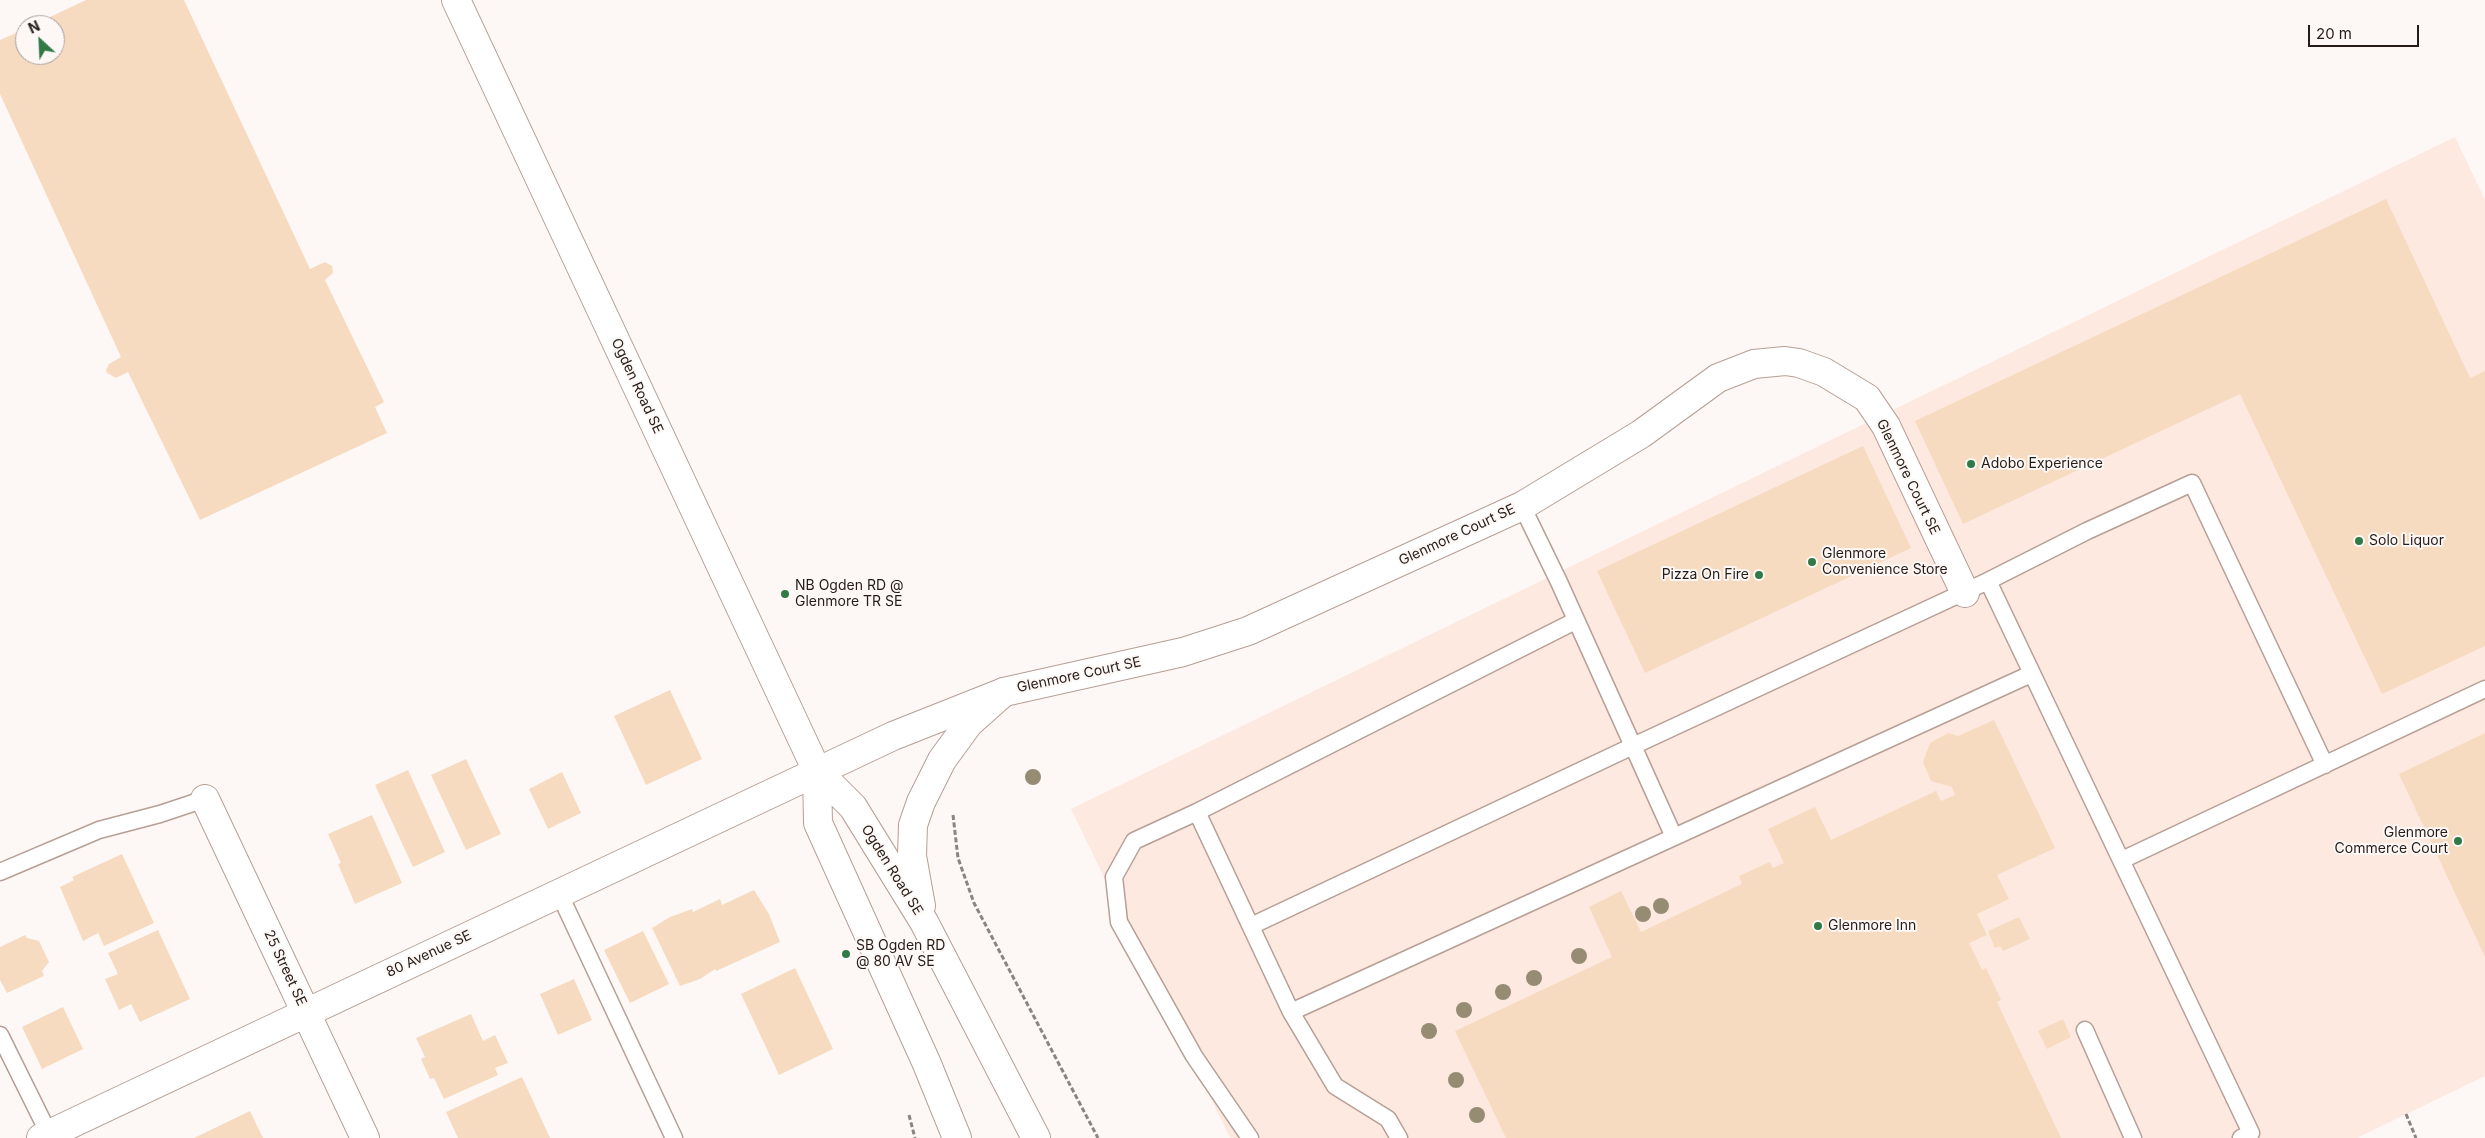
<!DOCTYPE html>
<html>
<head>
<meta charset="utf-8">
<style>
	body { margin:0 }
	#map { position:relative; width:2485px; height:1138px; overflow:hidden; background:#fdf8f6; font-family:Inter,sans-serif }
	canvas { display:block }
	.north { position:absolute; left:15px; top:15px; width:50px; height:50px; box-sizing:border-box; background:#fdf8f6; border:1px solid #a7a09d; border-radius:50%; rotate:335deg; font-size:14px; font-weight:700; line-height:20px; text-align:center; color:#251c18 }
	.north::after { content:''; display:block; margin:auto; width:18px; height:22px; background:#317a47; clip-path:polygon(50% 0,100% 100%,50% 72%,0 100%) }
	.scale { position:absolute; left:2308px; top:25px; width:111px; height:22px; box-sizing:border-box; border:2px solid #251c18; border-top:0; padding-left:6px; font-size:15px; line-height:18px; white-space:nowrap; color:#251c18; -webkit-text-stroke:4px #fdf8f6; paint-order:stroke }
</style>
</head>
<body>
<div id="map">
<canvas width="2485" height="1138"></canvas>
<div class="north">N</div>
<div class="scale">20 m</div>
</div>
<script>
const ctx = document.querySelector('canvas').getContext('2d');
ctx.lineJoin = 'round';
function paint(path, color) { ctx.fillStyle = color; ctx.fill(path, 'evenodd'); }
function stroke(path, color, width, dash) { ctx.strokeStyle = color; ctx.lineWidth = width; ctx.lineCap = dash ? 'butt' : 'round'; ctx.setLineDash(dash || []); ctx.stroke(path); }
function write(font, color, halo, rows, align = 'center') {
  ctx.font = font + ' Inter,sans-serif'; ctx.lineWidth = 4; ctx.setLineDash([]); ctx.textBaseline = 'middle'; ctx.strokeStyle = halo; ctx.fillStyle = color; for (const [text, x, y, turn = 0] of rows) {
    ctx.save(); ctx.translate(x, y); ctx.rotate((+turn || 0) * Math.PI / 180); ctx.textAlign = isNaN(turn) ? turn : align; if (halo) ctx.strokeText(text, 0, 0); ctx.fillText(text, 0, 0); ctx.restore();
  }
}
paint(new Path2D(`
	M2455,137L2485,200V1076L2357,1138H1230L1071,809Z`), '#fde9e0');
paint(new Path2D(`
	M86,0H184L310,269L325,262L332,266L333,273L325,280L384,402L375,407L387,433L200,520L128,372L116,378L107,373L106,370L109,364L121,357L0,94V40L25,29V55H55V25H33Z
	M2386,199L2470,378L2485,371V646L2382,694L2240,394L1963,524L1915,421Z
	M1863,446L1911,548L1645,673L1597,571Z
	M670,690L702,759L646,785L614,716Z
	M1994,720L2055,848L1997,875L2009,899L1977,914L1987,935L1969,943L1982,970L1986,968L2001,1000L1997,1002L2061,1138H1506L1455,1031L1612,957L1589,907L1621,891L1641,932L1742,884L1739,876L1770,862L1773,868L1784,863L1768,829L1815,807L1831,840L1936,791L1941,801L1955,795L1952,787L1931,781L1923,762L1930,743L1948,733L1958,736Z
	M2485,733V957L2399,774Z
	M466,759L501,834L466,850L431,775Z
	M408,770L445,852L413,867L375,785Z
	M562,772L581,813L548,829L529,789Z
	M372,815L402,883L355,904L338,864L341,863L328,834Z
	M122,854L154,923L104,946L98,933L83,941L60,887L74,880L72,877Z
	M754,890L769,914L780,942L716,971L715,969L700,979L680,986L652,928L670,917L692,909L693,912L720,899L722,905Z
	M2019,917L2030,939L2003,951L2000,946L1995,948L1988,931Z
	M158,930L190,999L140,1022L131,1004L119,1010L105,979L118,974L108,953Z
	M643,931L669,984L630,1003L604,950Z
	M25,935L27,938L39,941L49,962L42,971L44,976L7,993L0,980V947Z
	M795,968L833,1049L779,1075L741,994Z
	M574,979L592,1020L558,1035L540,994Z
	M63,1007L83,1049L42,1069L22,1027Z
	M471,1014L483,1041L495,1035L508,1063L495,1068L498,1075L444,1099L434,1078L430,1079L421,1059L425,1057L416,1038Z
	M2063,1019L2071,1037L2047,1049L2038,1031Z
	M522,1077L550,1138H458L446,1112Z
	M250,1111L263,1138H194Z`), '#f6dbc0');
const lane = new Path2D(`
	M1522,506L1559,582L1633,746L1988,581L2251,1133L2241,1138
	M1988,581L2087,531L2192,483L2325,765
	M1197,812L1291,1012L1335,1086L1388,1119L1399,1138
	M2122,860L2485,689
	M0,872L99,830L160,814L205,799
	M559,893L674,1138
	M1251,926L1633,746L1674,837
	M1291,1012L2031,674
	M2085,1030L2133,1138
	M0,1035L51,1138
	M1250,1138L1194,1056L1119,922L1114,877L1134,841L1197,812L1575,621`);
const street = new Path2D(`
	M205,799L365,1138
	M41,1138L893,736L1004,692L1183,652L1248,631L1522,506L1641,434L1718,378L1754,364L1785,361L1799,363L1824,372L1867,398L1886,426L1965,593`);
const secondary = new Path2D(`
	M456,0L817,771L853,807L924,922L1036,1138
	M817,771L818,823L927,1064L957,1138
	M921,906L912,856L913,825L921,802L942,760L969,723L1004,692`);
stroke(lane, '#b69f94', 19);
stroke(street, '#b69f94', 30);
stroke(secondary, '#b69f94', 30);
stroke(new Path2D(`
	M953,815L958,858L974,903L1098,1138
	M2406,1114L2416,1138
	M909,1115L915,1138`), '#8b8481', 3, [5, 2.5]);
stroke(lane, '#fff', 16);
stroke(street, '#fff', 28);
stroke(secondary, '#fff', 28);
ctx.fillStyle = '#968c74';
for (const [x, y] of [
	[1033,777],
	[1661,906],
	[1643,914],
	[1579,956],
	[1534,978],
	[1503,992],
	[1464,1010],
	[1429,1031],
	[1456,1080],
	[1477,1115]
]) { ctx.beginPath(); ctx.arc(x, y, 8, 0, 2 * Math.PI); ctx.fill(); }
for (const [x, y, r, color] of [
	[1971,464,5,"#317a47"],
	[2359,541,5,"#317a47"],
	[1812,562,5,"#317a47"],
	[1759,575,5,"#317a47"],
	[785,594,5,"#317a47"],
	[2458,841,5,"#317a47"],
	[1818,926,5,"#317a47"],
	[846,954,5,"#317a47"]
]) { const dot = new Path2D(); dot.arc(x, y, r, 0, 2 * Math.PI); ctx.fillStyle = color; ctx.fill(dot); stroke(dot, '#fdf8f6', 2); }
write('14px', '#251c18', '#fdf8f6', [
	["Ogden Road SE",637,386,65],
	["Glenmore Court SE",1908,477,64],
	["Glenmore Court SE",1457,535,-25],
	["Glenmore Court SE",1079,675,-12],
	["Ogden Road SE",892,870,58],
	["80 Avenue SE",429,954,-25],
	["25 Street SE",285,968,65]
]);
write('14px', '#251c18', '#fdf8f6', [
	["Adobo Experience",1981,464],
	["Solo Liquor",2369,541],
	["Glenmore",1822,554],
	["Convenience Store",1822,570],
	["Pizza On Fire",1749,575,"right"],
	["NB Ogden RD @",795,586],
	["Glenmore TR SE",795,602],
	["Glenmore",2448,833,"right"],
	["Commerce Court",2448,849,"right"],
	["Glenmore Inn",1828,926],
	["SB Ogden RD",856,946],
	["@ 80 AV SE",856,962]
], 'left');
</script>
</body>
</html>
